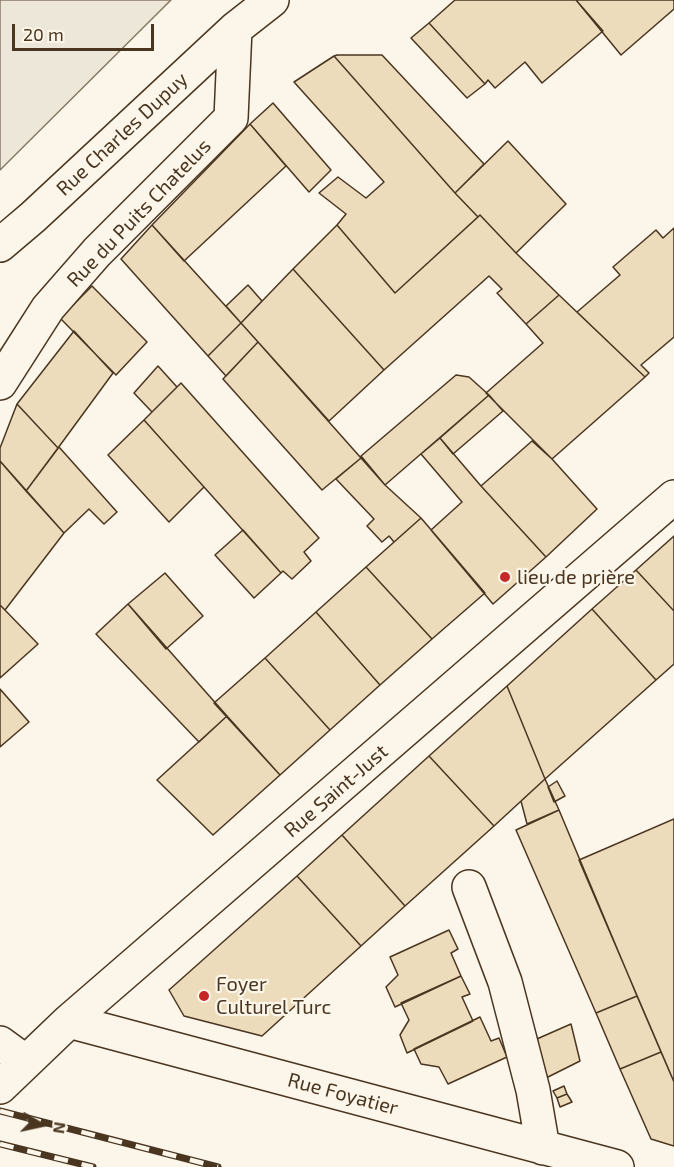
<!DOCTYPE html>
<html>
<head>
<meta charset="utf-8">
<style>
	body { margin:0 }
	#map { position:relative; width:674px; height:1167px; overflow:hidden; background:#fbf6e9; font-family:"Exo 2",sans-serif }
	canvas { display:block }
	.north { position:absolute; left:12px; top:1095px; width:60px; height:60px; -webkit-text-stroke:4px #fbf6e9; paint-order:stroke; rotate:99deg; font-size:16px; font-weight:700; line-height:24px; text-align:center; color:#4a3520 }
	.north::after { content:''; display:block; margin:auto; width:21px; height:27px; background:#4a3520; clip-path:polygon(50% 0,100% 100%,50% 72%,0 100%) }
	.scale { position:absolute; left:12px; top:24px; width:142px; height:27px; box-sizing:border-box; border:3px solid #4a3520; border-top:0; padding-left:8px; font-size:18px; line-height:21px; white-space:nowrap; color:#4a3520; -webkit-text-stroke:4px #fbf6e9; paint-order:stroke }
</style>
</head>
<body>
<div id="map">
<canvas width="674" height="1167"></canvas>
<div class="north">N</div>
<div class="scale">20 m</div>
</div>
<script>
const ctx = document.querySelector('canvas').getContext('2d');
ctx.lineJoin = 'round';
function paint(path, color) { ctx.fillStyle = color; ctx.fill(path, 'evenodd'); }
function stroke(path, color, width, dash) { ctx.strokeStyle = color; ctx.lineWidth = width; ctx.lineCap = dash ? 'butt' : 'round'; ctx.setLineDash(dash || []); ctx.stroke(path); }
function write(font, color, halo, rows, align = 'center') {
  ctx.font = font + ' "Exo 2",sans-serif'; ctx.lineWidth = 4.5; ctx.setLineDash([]); ctx.textBaseline = 'middle'; ctx.strokeStyle = halo; ctx.fillStyle = color; for (const [text, x, y, turn = 0] of rows) {
    ctx.save(); ctx.translate(x, y); ctx.rotate((+turn || 0) * Math.PI / 180); ctx.textAlign = isNaN(turn) ? turn : align; if (halo) ctx.strokeText(text, 0, 0); ctx.fillText(text, 0, 0); ctx.restore();
  }
}
const parking = new Path2D(`
	M0,0H171L0,170Z`);
paint(parking, '#ede7d9');
stroke(parking, '#887966', 1.5);
const building = new Path2D(`
	M455,0H576L603,31L542,83L525,62L495,88L488,80L485,84L429,23Z
	M576,0H674V9L621,55Z
	M429,23L485,84L467,98L411,38Z
	M337,55H382L484,164L455,193L334,56Z
	M334,56L455,193L478,217L395,293L337,225L346,214L319,193L338,177L366,198L384,182L294,82Z
	M273,103L331,170L309,192L250,124Z
	M250,124L286,166L184,261L152,225Z
	M508,141L566,204L516,253L480,215L478,217L455,193Z
	M480,215L516,253L559,295L526,324L497,293L502,289L489,276L384,370L293,269L337,225L395,293Z
	M152,225L241,323L208,356L121,259Z
	M674,228V337L641,365L649,373L645,377L577,312L620,275L613,267L656,230L663,238Z
	M293,269L384,370L329,421L241,323Z
	M248,285L262,301L241,323L226,306Z
	M92,286L147,342L116,375L60,318Z
	M559,295L645,377L552,459L486,393L543,343L526,324Z
	M241,323L258,342L226,376L208,356Z
	M74,331L113,373L58,448L17,404Z
	M258,342L361,458L322,490L223,379Z
	M158,366L177,387L152,412L134,393Z
	M456,375L469,377L489,395L385,485L361,456Z
	M181,383L319,538L304,552L311,561L292,579L283,571L281,573L144,420Z
	M489,395L503,411L453,454L440,438Z
	M17,404L58,448L26,491L0,461V448Z
	M144,420L204,487L169,522L108,455Z
	M440,438L481,486L546,557L493,604L431,530L462,502L421,454Z
	M532,441L552,459L597,509L546,557L481,486Z
	M59,447L117,512L104,524L89,509L64,533L26,491Z
	M361,458L385,485L421,518L394,542L389,536L382,542L367,526L374,519L336,479Z
	M0,461L64,533L5,610L0,605Z
	M421,518L485,593L432,639L366,567Z
	M243,530L281,573L254,598L215,555Z
	M674,536V611L636,570Z
	M366,567L432,639L380,685L316,612Z
	M636,570L674,611V664L656,680L592,609Z
	M165,573L203,616L166,649L128,604Z
	M128,604L227,716L199,742L96,634Z
	M0,605L38,644L0,678Z
	M592,609L656,680L545,779L507,686Z
	M316,612L380,685L330,730L265,658Z
	M265,658L330,730L280,775L214,703Z
	M507,686L545,779L494,826L429,756Z
	M0,689L29,722L0,747Z
	M227,716L280,775L213,835L157,780Z
	M429,756L494,826L405,906L342,835Z
	M545,779L559,810L527,824L521,801Z
	M557,781L565,796L554,802L548,787Z
	M559,810L637,996L596,1013L516,830Z
	M674,819V1082L579,860Z
	M342,835L405,906L361,946L297,876Z
	M297,876L361,946L262,1036L184,1016L169,990Z
	M449,930L458,949L451,953L461,976L395,1007L386,987L398,975L390,957Z
	M461,976L470,994L462,997L473,1021L407,1053L400,1035L409,1020L401,1003Z
	M637,996L661,1052L620,1069L596,1013Z
	M480,1017L491,1041L499,1038L507,1057L448,1084L439,1067L421,1064L414,1049Z
	M571,1024L580,1061L546,1078L530,1042Z
	M661,1052L674,1082V1146L651,1139L620,1069Z
	M564,1086L567,1094L557,1098L553,1091Z
	M567,1094L572,1102L560,1107L557,1098Z`);
paint(building, '#ecdcbc');
stroke(building, '#4a3520', 1.5);
const minor = new Path2D(`
	M0,245L33,217L235,29L272,0
	M0,383L48,308L97,252L231,118L235,29
	M469,887L505,982L533,1090L543,1148
	M69,1021L617,1167
	M0,1043L26,1062
	M0,1087L69,1021L674,497`);
stroke(minor, '#4a3520', 36);
stroke(minor, '#fbf6e9', 33);
const rail = new Path2D(`
	M0,1111L218,1167
	M0,1144L93,1167`);
stroke(rail, '#4a3520', 7);
stroke(rail, '#fbf6e9', 4.5, [14]);
for (const [x, y, r, color] of [
	[505,577,6,"#c62828"],
	[204,996,6,"#c62828"]
]) { const dot = new Path2D(); dot.arc(x, y, r, 0, 2 * Math.PI); ctx.fillStyle = color; ctx.fill(dot); stroke(dot, '#fbf6e9', 2); }
write('20px', '#4a3520', '#fbf6e9', [
	["Rue Charles Dupuy",122,134,-43],
	["Rue du Puits Chatelus",139,213,-46],
	["Rue Saint-Just",336,791,-41],
	["Rue Foyatier",343,1094,15]
]);
write('20px', '#4a3520', '#fbf6e9', [
	["lieu de prière",517,577],
	["Foyer",216,984],
	["Culturel Turc",216,1007]
], 'left');
</script>
</body>
</html>
